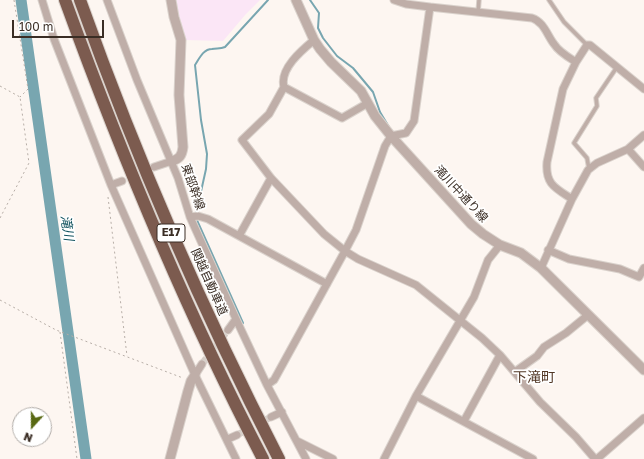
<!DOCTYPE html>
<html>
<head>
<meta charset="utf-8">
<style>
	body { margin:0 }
	#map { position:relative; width:644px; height:459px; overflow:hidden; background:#fdf6f1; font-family:"Golos Text",sans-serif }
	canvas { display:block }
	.north { position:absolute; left:12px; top:407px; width:40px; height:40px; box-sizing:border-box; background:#fff; border:1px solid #b0aba7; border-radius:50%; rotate:201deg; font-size:11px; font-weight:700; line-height:16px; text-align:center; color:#3a2d24 }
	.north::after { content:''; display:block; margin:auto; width:14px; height:18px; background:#586812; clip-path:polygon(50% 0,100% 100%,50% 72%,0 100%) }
	.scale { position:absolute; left:12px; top:20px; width:92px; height:18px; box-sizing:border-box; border:2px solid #3a2d24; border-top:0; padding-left:5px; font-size:12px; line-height:14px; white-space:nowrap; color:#3a2d24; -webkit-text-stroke:3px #fff; paint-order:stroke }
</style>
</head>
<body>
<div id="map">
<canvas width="644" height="459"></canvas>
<div class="north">N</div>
<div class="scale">100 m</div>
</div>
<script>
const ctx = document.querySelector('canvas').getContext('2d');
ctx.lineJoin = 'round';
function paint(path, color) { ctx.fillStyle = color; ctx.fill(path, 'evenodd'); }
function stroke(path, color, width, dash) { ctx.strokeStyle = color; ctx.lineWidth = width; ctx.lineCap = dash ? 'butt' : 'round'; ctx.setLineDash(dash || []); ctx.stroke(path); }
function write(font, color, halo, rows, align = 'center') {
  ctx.font = font + ' "Golos Text","Noto Sans JP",sans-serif'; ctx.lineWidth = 3.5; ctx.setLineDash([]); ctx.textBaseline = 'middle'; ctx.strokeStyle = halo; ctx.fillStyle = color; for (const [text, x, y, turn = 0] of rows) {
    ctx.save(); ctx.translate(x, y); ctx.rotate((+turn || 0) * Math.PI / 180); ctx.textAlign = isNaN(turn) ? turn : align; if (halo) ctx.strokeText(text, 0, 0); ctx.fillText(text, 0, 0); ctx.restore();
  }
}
paint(new Path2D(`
	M176,0H260L246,14L223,41L185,40L178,17Z`), '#fbe6f6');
stroke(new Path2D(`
	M310,0L319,13L318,28L323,38L337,56L353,68L373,92L380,112L389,127
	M196,214L206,169L207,154L201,120L195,65C199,59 203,49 212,49C217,48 220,49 225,47L268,0
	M196,218L243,323`), '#78a6b0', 2);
stroke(new Path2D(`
	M21,0L86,459`), '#78a6b0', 11);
stroke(new Path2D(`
	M202,364L228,330
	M237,435L271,417`), '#d6cec8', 7, [7, 3.5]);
const service = new Path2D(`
	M549,0L564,22L587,45
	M478,13L479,0
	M589,169L587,158L574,143L597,106L596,98L617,67`);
const minor = new Path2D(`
	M42,0L54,39L111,185L195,375L236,459
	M107,0L137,80L178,178L190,217L236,319L267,385L306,459
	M394,0L406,4L430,7L532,18C544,22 547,35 554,44C559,52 568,57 576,62
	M314,40C302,50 279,69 284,87L342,118L368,103
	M284,87L269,114L242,140L271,178L324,234L345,251L358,259L416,285L482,338L500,355L540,402L576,437L595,459
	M628,149L644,167
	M154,167L172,161
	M111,185L122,181
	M572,199C555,188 545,184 547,162L563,89L576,62L587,45H590L644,89
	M190,217L198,216L208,219L327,284
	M239,236L271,178
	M548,250L569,259L620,269L639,277L644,268
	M541,268L572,199L588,170L597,163L628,149L644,135
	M228,330L236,319
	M516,371L537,356L544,347L566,333L588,315
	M195,375L202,364
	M267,385L274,380L345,251L356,230L385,146L391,136L406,133L414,121L430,7
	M416,396L533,459
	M271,417L282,412
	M464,421L500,355
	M228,439L237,435
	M297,441L333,459
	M384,459L416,396L474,297L488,260L500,245
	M597,459L644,418`);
const tertiary = new Path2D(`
	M171,0L174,17L181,40L179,95L183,147C182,156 179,159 172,161
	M296,0L314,40L320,49L331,62L361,91L375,116L391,136L471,224L483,234L500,245L521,253L541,268L644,370
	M170,459L188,391L191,381L195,375`);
const motorway = new Path2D(`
	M65,0C122,157 186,311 263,459
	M80,0C136,157 202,310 279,459`);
stroke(service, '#dad2cc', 5.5);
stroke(minor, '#dad2cc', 9);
stroke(tertiary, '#dad2cc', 11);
stroke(motorway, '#dad2cc', 14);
stroke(new Path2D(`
	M14,0L28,89L20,97
	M0,86L20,97
	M108,197L127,356
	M0,218L29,163L20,97
	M0,300L56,330L183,378
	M60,332L77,459`), '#b6ada6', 1, [2, 3]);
stroke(service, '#bfaea8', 3.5);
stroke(minor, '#bfaea8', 7);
stroke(tertiary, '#bfaea8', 9);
stroke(motorway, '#7c5b4f', 12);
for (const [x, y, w] of [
	[171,233,28]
]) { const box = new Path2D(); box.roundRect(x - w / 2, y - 9, w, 18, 3); ctx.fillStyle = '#fff'; ctx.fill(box); stroke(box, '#3a2d24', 1); }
write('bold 11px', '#3a2d24', null, [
	["E17",171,233]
]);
write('12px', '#3a2d24', '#fff', [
	["東部幹線",193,187,71],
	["滝川中通り線",461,194,47],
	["関越自動車道",209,282,66]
]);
write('italic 13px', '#0f515d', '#fff', [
	["滝川",67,228,82]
]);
write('14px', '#523725', '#fff', [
	["下滝町",534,378]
]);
</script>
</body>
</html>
